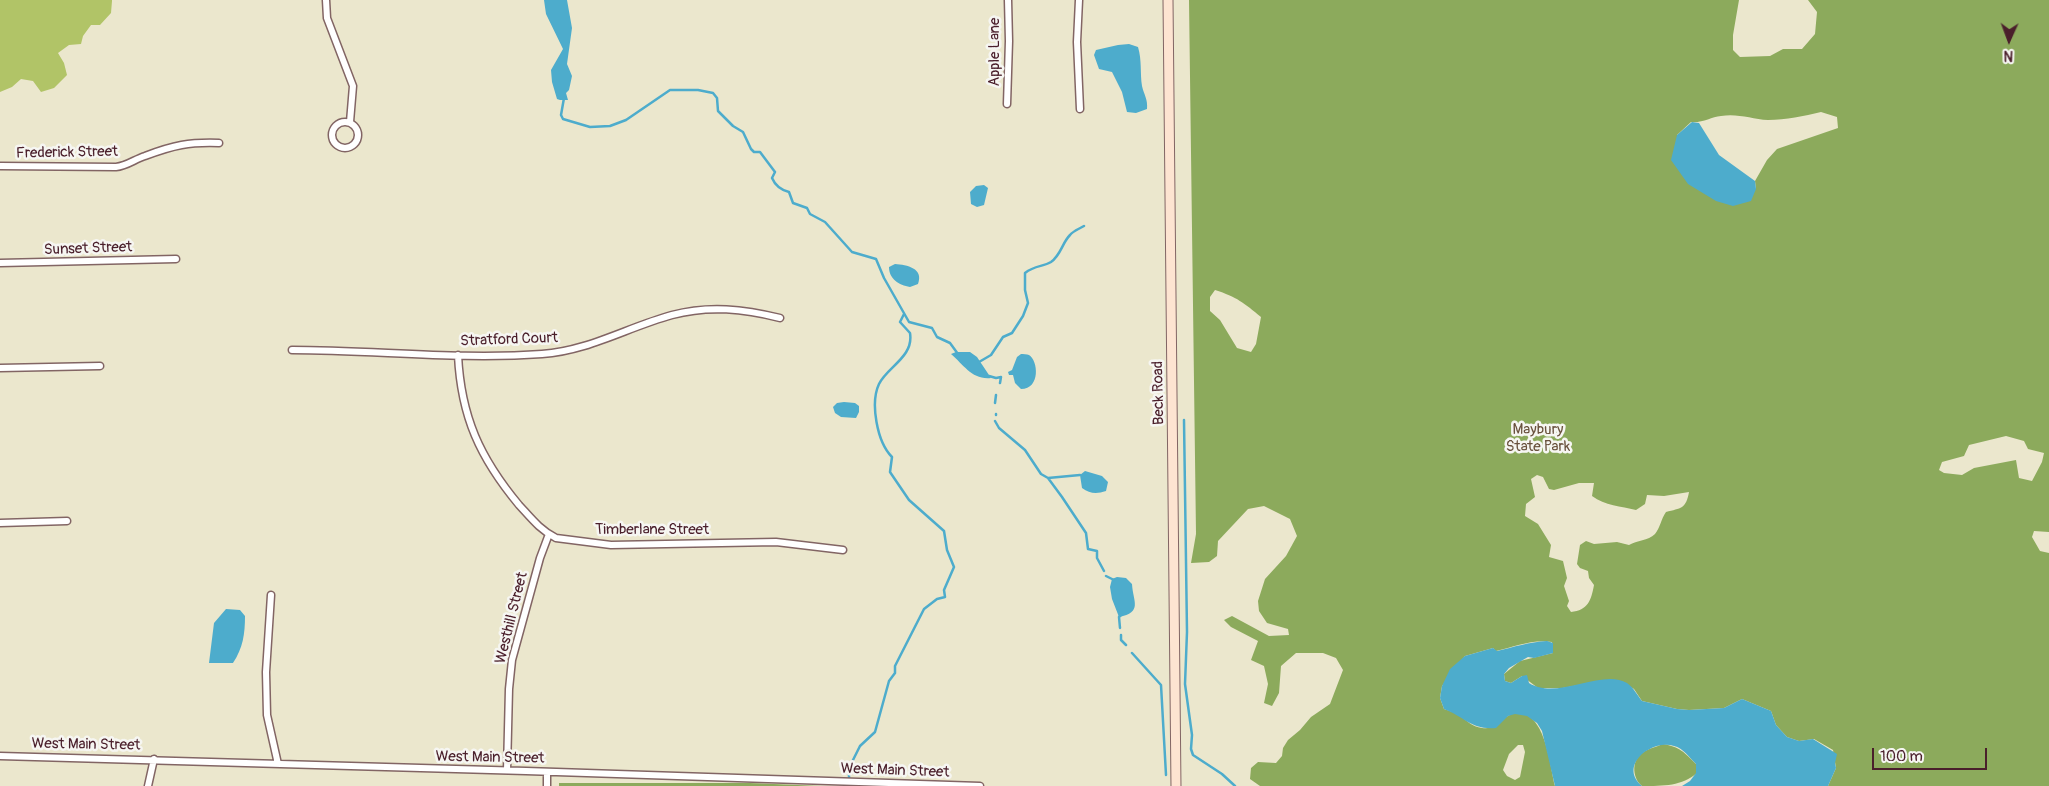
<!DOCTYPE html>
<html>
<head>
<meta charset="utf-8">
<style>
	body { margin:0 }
	#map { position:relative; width:2049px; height:786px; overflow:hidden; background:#ebe7cd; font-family:Pangolin,sans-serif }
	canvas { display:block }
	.north { position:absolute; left:1984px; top:15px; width:50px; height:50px; -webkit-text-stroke:4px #f6f6f2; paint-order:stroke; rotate:182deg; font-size:14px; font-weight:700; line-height:20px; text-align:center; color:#4a1f2b }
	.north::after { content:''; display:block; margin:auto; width:18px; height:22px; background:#4a1f2b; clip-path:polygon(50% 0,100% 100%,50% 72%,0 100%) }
	.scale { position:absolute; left:1872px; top:748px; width:115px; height:22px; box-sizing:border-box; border:2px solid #4a1f2b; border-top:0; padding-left:6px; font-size:15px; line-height:18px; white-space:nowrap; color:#4a1f2b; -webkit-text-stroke:4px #f6f6f2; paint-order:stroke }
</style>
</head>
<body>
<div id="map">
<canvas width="2049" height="786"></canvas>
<div class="north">N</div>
<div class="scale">100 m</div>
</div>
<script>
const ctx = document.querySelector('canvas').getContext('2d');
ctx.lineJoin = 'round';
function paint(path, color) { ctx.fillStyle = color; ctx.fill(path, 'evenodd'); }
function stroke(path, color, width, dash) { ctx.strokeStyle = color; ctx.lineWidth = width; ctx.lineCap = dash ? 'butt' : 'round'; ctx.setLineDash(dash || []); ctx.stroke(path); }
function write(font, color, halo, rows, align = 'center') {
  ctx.font = font + ' Pangolin,sans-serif'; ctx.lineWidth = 5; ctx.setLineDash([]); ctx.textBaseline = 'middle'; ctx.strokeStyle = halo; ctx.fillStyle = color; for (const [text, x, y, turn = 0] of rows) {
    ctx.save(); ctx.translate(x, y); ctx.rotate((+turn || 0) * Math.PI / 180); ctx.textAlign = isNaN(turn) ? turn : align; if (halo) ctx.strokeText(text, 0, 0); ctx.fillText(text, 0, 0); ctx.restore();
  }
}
paint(new Path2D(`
	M0,0H112V1L111,13L100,25H91L83,36L81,44L69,45L58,53L64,63L67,75L54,88L41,92L33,81L21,79L12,87L0,92Z`), '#b1c467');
paint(new Path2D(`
	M1189,0H1739L1733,35V50L1740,57L1770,56L1783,49H1802L1815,34L1817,12L1808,0H2049V532L2034,531L2032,537L2040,551L2049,553V786H1828L1836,768L1833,750L1814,739L1799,741L1787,737L1776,725L1771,711L1742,699L1724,708L1689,710L1677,709L1642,701L1634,689L1621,681H1600L1563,688H1538L1522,676L1511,683L1505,681L1504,674L1520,661L1553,653L1552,642C1532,639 1515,647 1496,651L1493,648L1465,656L1442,686L1440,698L1444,709C1449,711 1455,712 1459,715C1466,720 1472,727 1482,728C1499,730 1500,718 1512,714C1545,705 1550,766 1555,786H1260L1250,779L1251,768L1258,762L1276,763L1282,756L1283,748L1288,740L1300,730L1311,717L1330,704L1343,670L1336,658L1323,653H1296L1281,666L1279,693L1272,706L1264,703L1268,684L1264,666L1251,660L1258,641L1231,627L1224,620L1232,616L1269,636L1289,635L1288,629L1267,623L1259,611L1258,601L1265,579L1286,556L1297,536L1290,519L1264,506L1248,509L1218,541L1217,556L1209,562L1191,563L1196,534ZM1821,112L1837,117L1838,128L1777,149L1767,160L1755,181L1756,189L1677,135L1691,122C1703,123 1711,117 1721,116C1737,113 1752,119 1768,120C1786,120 1804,116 1821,112ZM1215,290C1237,297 1244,303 1261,317L1256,344L1251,352L1237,348L1220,320L1210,311V297ZM2006,436L2024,441L2028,449L2044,453L2042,462L2032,481L2019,478L2016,460L1974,468L1962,475L1944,473L1939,470L1942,462L1964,456L1969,445ZM1537,475L1543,477L1549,489L1554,490L1579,483H1594L1592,496C1605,506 1621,506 1636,510L1645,504L1647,495L1664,496L1689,492C1686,509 1681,508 1666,512C1661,519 1660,528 1655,534C1648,541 1637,540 1629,545L1617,542L1594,544L1586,541L1580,545L1577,564L1580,568L1588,571L1589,578L1594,585C1591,601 1588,610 1571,612L1567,606L1569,601L1564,586L1567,578L1563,561L1549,557L1551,545L1538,524L1525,516L1526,504L1535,497L1531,479ZM1518,745H1523L1525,752L1520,777L1515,780L1507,776L1503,770L1509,754Z
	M1663,744C1680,747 1684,752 1696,764L1697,773C1682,786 1664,786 1642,786C1633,779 1631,762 1641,754C1646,749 1656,747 1663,744Z
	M559,783H750L821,786H559Z`), '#8caa5c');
paint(new Path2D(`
	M544,0H567L572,28L567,64L572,76L569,90L566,93L568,100H560L557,99L552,82L551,70L563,49L546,14Z
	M1129,44L1138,47C1142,60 1140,73 1142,86C1144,95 1148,99 1147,109L1136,113L1127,112L1122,92L1112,72L1099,69L1094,55L1096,50L1118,45Z
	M1692,122L1699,123L1719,155L1755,181L1756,189L1751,201L1733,206L1716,201L1688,184L1671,160L1677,135Z
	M984,185L988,188L984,205L977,207L971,204L970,192L976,186Z
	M895,264C907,265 924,268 918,284L910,287C899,285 889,279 889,267Z
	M956,352H970L977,357L991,378C972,380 964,365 951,354Z
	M1021,354C1023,354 1027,354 1029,355C1038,360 1041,389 1021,389L1015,383L1013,375H1009L1008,372L1012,370L1017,357Z
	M844,402L855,403L859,406V412L856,418L841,417L835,413L833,407L837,403Z
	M1085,471L1102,476L1108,482L1106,491C1097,494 1090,494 1082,488L1080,475Z
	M1117,577L1126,578L1132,584C1133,602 1143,612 1119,617L1112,599L1110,587L1112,579Z
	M226,609L240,610L245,616C245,634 243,648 233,663H209L214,623Z
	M1547,641L1553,643V653L1534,658L1528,657L1509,668L1504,674L1505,681L1511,683L1522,676L1527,675L1529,683C1557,701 1602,668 1627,683C1634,688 1637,695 1642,701L1677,709L1689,710L1724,708L1742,699L1771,711L1776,725L1787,737L1799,741L1813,739L1837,754L1835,763L1836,768L1828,786H1682L1690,781L1696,773V764C1690,758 1683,748 1674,746C1651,739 1618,766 1642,786H1555L1542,731L1537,723L1527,716L1515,714L1508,716L1496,728C1471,730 1465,717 1444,709L1440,698L1442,686L1450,669L1465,656L1493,648L1497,651C1514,647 1529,642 1547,641Z`), '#4daccc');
stroke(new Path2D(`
	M564,98L561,115L563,119L590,127L610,126L626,120L670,90H698L713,93L717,98L718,111L733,126L743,132L751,149L754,152H760L775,172L772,178C775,185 781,190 789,192L793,203L807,208L810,214L825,222L852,252L876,259L884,278L909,322L932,328L937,337L950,343L958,354
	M979,362L991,355L1003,337L1012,333L1023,316L1028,303L1025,290V273C1035,265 1043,267 1051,262C1061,255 1062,243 1070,235C1073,231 1079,229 1084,226
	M989,376L996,378L1001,377L1000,383
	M995,403L996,395
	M996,415V414
	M1184,420L1187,632L1185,684L1192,735L1191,749L1193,755L1222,774L1235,786
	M995,421L999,428L1025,450L1041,474L1048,478L1062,497L1086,533L1088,549L1097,551V558L1104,571
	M1048,478L1080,475
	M1106,576L1114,580
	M1120,628L1119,617L1121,615
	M1121,635V640L1126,645
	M1132,653L1161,685L1166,775
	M849,786V768L860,746L875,732L889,681L895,673V666L924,609L937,599L945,597L944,590L954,567L947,550L944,531L909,500L892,475L890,472L892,457C877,442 870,403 879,384C887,367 914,357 910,333L900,322L904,314`), '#4daccc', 2.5);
const minor = new Path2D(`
	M326,0L327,18L353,86L350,122
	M1079,0L1077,42L1080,109
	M1007,104L1009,41L1008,0
	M332 135a13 13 0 1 1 26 0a13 13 0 1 1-26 0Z
	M0,166L116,167C127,166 135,159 145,156C174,145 189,142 219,143
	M0,263L176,259
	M292,350C375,350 459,360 542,354C588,351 628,327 672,315C709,305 744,309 780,318
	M458,355C461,417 480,458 519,505C531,518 540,530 556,538L611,545L776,542L843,550
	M0,368L100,366
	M0,523L67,521
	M271,595L266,672L267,715L278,764
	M0,756L526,771L980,786
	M507,770L509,689L512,660L540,558L549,534
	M547,772V786
	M148,786L154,759`);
const secondary = new Path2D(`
	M1168,0L1176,786`);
stroke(minor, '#826564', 9);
stroke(secondary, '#826564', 11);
stroke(minor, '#fff', 6);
stroke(secondary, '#fde4d1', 9);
write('15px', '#4a1f2b', '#f6f6f2', [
	["Apple Lane",995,52,-90],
	["Frederick Street",67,153,-1],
	["Sunset Street",88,249,-2],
	["Stratford Court",509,340,-2],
	["Beck Road",1159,393,-91],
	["Timberlane Street",652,530],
	["Westhill Street",512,618,-76],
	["West Main Street",86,745,1],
	["West Main Street",490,758,1],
	["West Main Street",895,771,2]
]);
write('15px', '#69513d', '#f6f6f2', [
	["Maybury",1538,430],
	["State Park",1538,447]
]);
</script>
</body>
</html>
